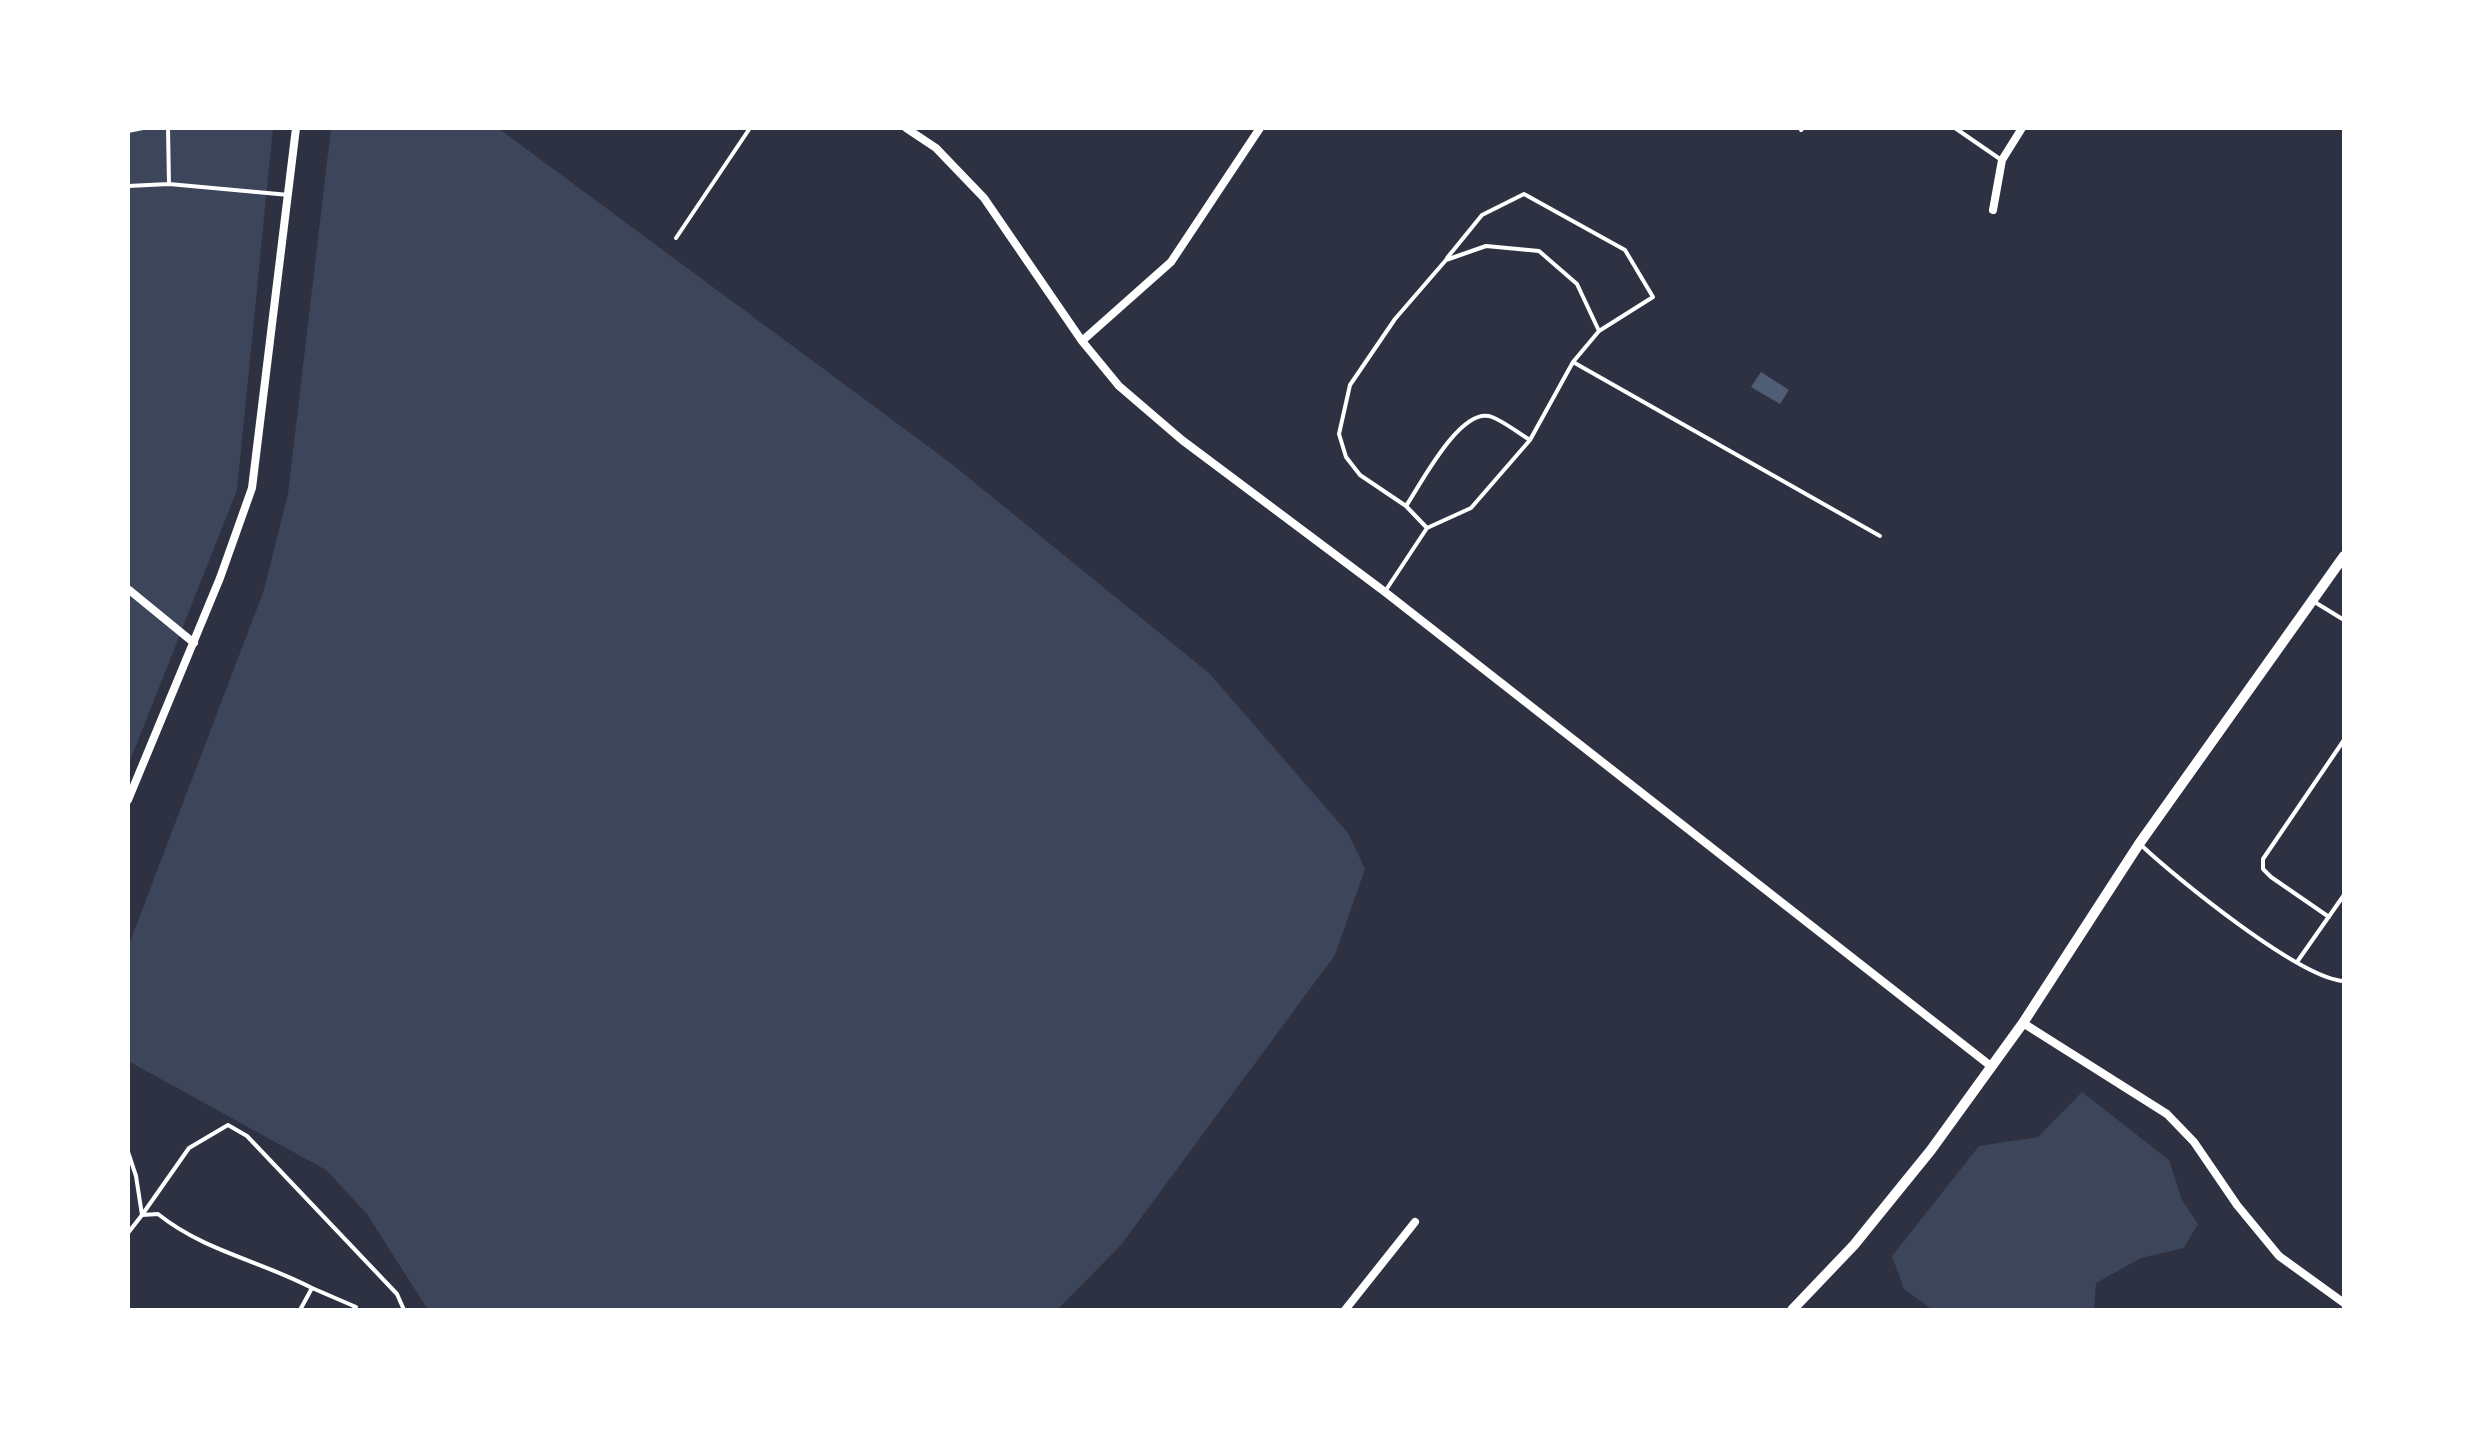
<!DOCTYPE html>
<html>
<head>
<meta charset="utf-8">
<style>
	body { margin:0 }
	#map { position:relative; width:2472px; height:1438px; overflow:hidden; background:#2d3142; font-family:"Public Sans",sans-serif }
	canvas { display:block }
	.frame { position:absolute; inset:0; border:130px solid #fff; pointer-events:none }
</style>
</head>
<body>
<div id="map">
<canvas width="2472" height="1438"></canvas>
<div class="frame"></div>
</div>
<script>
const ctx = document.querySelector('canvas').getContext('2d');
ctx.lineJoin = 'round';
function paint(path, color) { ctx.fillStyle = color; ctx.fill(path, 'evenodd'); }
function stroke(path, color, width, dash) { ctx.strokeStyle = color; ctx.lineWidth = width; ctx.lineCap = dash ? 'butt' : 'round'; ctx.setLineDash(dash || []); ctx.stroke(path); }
paint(new Path2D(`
	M128,128H273L237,490L128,766Z
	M331,128H498L948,461L1209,673L1348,833L1365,869L1335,955L1121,1245L1057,1310H428L367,1214L326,1170L128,1061V947L264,590L288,494Z
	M2082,1092L2169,1160L2182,1200L2198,1224L2184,1248L2141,1258L2096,1283L2094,1310H1933L1904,1289L1892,1256L1979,1146L2038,1137Z`), '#3c4559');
paint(new Path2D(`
	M1761,372L1789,390L1780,404L1751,387Z`), '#4f5d75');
stroke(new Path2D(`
	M168,128L169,184
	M1955,128L2000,159
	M1801,130L1803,128
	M128,131L143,128
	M128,186L169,184L289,195
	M676,238L750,128
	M1447,258L1482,215L1524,194L1625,250L1653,297L1599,331
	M1573,362L1880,536
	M1406,506C1421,484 1461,405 1492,417C1505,422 1518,433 1530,440
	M1386,590L1427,528L1471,508L1530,440L1573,362L1599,331L1577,284L1539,251L1486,246L1446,260L1395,319L1350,385L1339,434L1346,457L1360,475L1406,506L1427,528
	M2313,601L2344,620
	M2141,845C2176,878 2300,979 2344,981
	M2329,917L2271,877L2263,869V859L2344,740
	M2297,962L2344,895
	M128,1152L136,1176L142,1215L128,1233
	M142,1215L189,1148L228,1125L247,1136L397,1294L404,1310
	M142,1215L158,1214C204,1251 261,1261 312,1288L300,1310
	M312,1288L356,1307L353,1310`), '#fff', 4);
stroke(new Path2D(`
	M906,128L936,148L984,198L1082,341L1119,386L1182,440L1385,592L1992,1067
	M1993,210L2002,160L2022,128
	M1082,341L1171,262L1260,128
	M128,589L194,643
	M128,800L220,578L252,488L296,128
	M2023,1023L2167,1114L2194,1142L2237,1205L2279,1256L2344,1303
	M1345,1310L1415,1222`), '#fff', 8);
stroke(new Path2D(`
	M1792,1310L1854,1245L1931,1150L2023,1023L2139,844L2344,556`), '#fff', 10);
</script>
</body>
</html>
